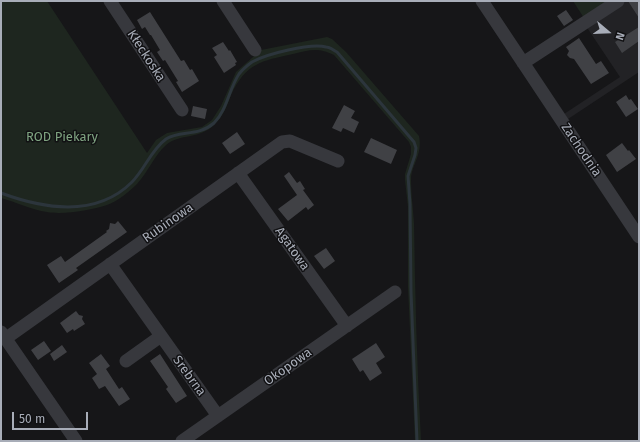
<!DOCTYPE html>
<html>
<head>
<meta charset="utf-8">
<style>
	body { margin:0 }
	#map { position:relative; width:640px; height:442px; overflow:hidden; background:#161618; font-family:"Fira Sans",sans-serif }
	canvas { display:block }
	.frame { position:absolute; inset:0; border:2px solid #a8adb8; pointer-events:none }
	.north { position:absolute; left:588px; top:12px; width:40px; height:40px; -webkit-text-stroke:3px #111113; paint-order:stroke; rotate:109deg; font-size:11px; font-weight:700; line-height:16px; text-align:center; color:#a8adb8 }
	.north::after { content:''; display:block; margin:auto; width:14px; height:18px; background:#a8adb8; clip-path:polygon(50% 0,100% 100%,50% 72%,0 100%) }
	.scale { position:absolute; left:12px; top:412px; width:76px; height:18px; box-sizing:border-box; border:2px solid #a8adb8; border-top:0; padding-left:5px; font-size:12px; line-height:14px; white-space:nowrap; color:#a8adb8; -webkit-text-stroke:3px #111113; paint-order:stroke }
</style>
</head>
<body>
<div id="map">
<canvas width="640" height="442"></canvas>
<div class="frame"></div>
<div class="north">N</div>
<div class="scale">50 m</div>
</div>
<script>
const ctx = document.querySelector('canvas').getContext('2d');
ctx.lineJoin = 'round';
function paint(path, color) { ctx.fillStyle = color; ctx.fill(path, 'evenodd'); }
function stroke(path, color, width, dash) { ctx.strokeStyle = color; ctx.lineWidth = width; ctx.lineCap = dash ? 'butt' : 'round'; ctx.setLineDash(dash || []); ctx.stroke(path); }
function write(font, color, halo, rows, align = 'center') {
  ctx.font = font + ' "Fira Sans",sans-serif'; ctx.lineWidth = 3; ctx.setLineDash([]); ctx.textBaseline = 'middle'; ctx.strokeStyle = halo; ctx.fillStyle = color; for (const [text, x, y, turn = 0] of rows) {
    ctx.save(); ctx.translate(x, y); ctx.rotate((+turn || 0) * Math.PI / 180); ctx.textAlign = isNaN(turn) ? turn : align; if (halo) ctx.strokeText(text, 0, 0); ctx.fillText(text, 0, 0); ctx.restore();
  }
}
paint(new Path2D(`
	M623,1H639V72L568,119L564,114L620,77L586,26Z`), '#222225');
paint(new Path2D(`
	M1,1H47L147,153L156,140L167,133L202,127L212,120L221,106L236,72L261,50L327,37L332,39L346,52L419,136C423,155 411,165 411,180C411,194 413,209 414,223C415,296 417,368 421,441H415L408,287V207L405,180V174L411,154V147L409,142L334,55C318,47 309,50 293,54C261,61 246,63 231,95C227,106 223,116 215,124C200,140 180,133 166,145C154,156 148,172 137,184C129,192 118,201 107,205C91,210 64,215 47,212C32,210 16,202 1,198Z
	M573,1H609L584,18Z`), '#1e261f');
stroke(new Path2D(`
	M1,193C44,209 96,218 132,182C145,169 151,150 166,139C180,130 198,137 214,123C227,110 229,89 239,74C242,70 248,65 252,62C266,54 310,43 326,47C330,47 333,50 337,52L414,142L416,148L415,155L408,176L410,204L411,292L417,441`), '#2c353c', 3);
paint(new Path2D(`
	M628,1H639V18Z
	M566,10L573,20L564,26L557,16Z
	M150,12L181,61L184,60L190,70L192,69L199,81L182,92L176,82L178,81L165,60L163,61L157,52L160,50L151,35H150L145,27L142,29L137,20Z
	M639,27V41L622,53L615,42Z
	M579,38L596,64L601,61L609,73L591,84L574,59L570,58L567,55L569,51L566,47Z
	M223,42L229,51L230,50L237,62L235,63L236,65L224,73L214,57L217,55L212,48Z
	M626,95L629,100L631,99L638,109L626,117L616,102Z
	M344,105L355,111L351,118L359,122L354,133L343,128L341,132L332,128Z
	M193,106L207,109L205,119L191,116Z
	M237,132L245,144L230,154L222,143Z
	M371,138L397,150L391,164L364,152Z
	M622,143L628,151L629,150L636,159L617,172L606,155Z
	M289,172L297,183L300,181L305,189L303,190L314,205L308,210L306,207L288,221L278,209L297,195L284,176Z
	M118,221L127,232L76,268L78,270L59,283L47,265L61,256L65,262L107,232L106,231L109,229L110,223L115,224Z
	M326,248L335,261L324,269L314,256Z
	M76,311L79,315L83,316L82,319L85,324L74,331L73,329L67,333L60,323Z
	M44,341L51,351L38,360L31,350Z
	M376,343L385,357L376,363L382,373L370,381L363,370L360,372L352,359Z
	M62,345L67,352L54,361L50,354Z
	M101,354L110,366L106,369L119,389L122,387L130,399L119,406L105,386L99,389L92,378L97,374L89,363Z
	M160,354L187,396L176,403L166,389L168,387L150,361Z`), '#404145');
stroke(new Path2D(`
	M110,1L182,110
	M223,1L255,50
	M482,1L639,237
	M523,63L618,1
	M238,173L347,326
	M110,264L218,416
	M1,332L76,441
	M5,339L282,142L290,141L338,161
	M126,361L161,336
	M182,441L395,292`), '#37383d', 13);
write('13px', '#a8adb8', '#111113', [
	["Kłeckoska",146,56,57],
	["Zachodnia",581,150,56],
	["Rubinowa",168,223,-35],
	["Agatowa",292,249,55],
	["Okopowa",288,367,-35],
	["Srebrna",189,376,54]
]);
write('13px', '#7fa381', '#111113', [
	["ROD Piekary",62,137]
]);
</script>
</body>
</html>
